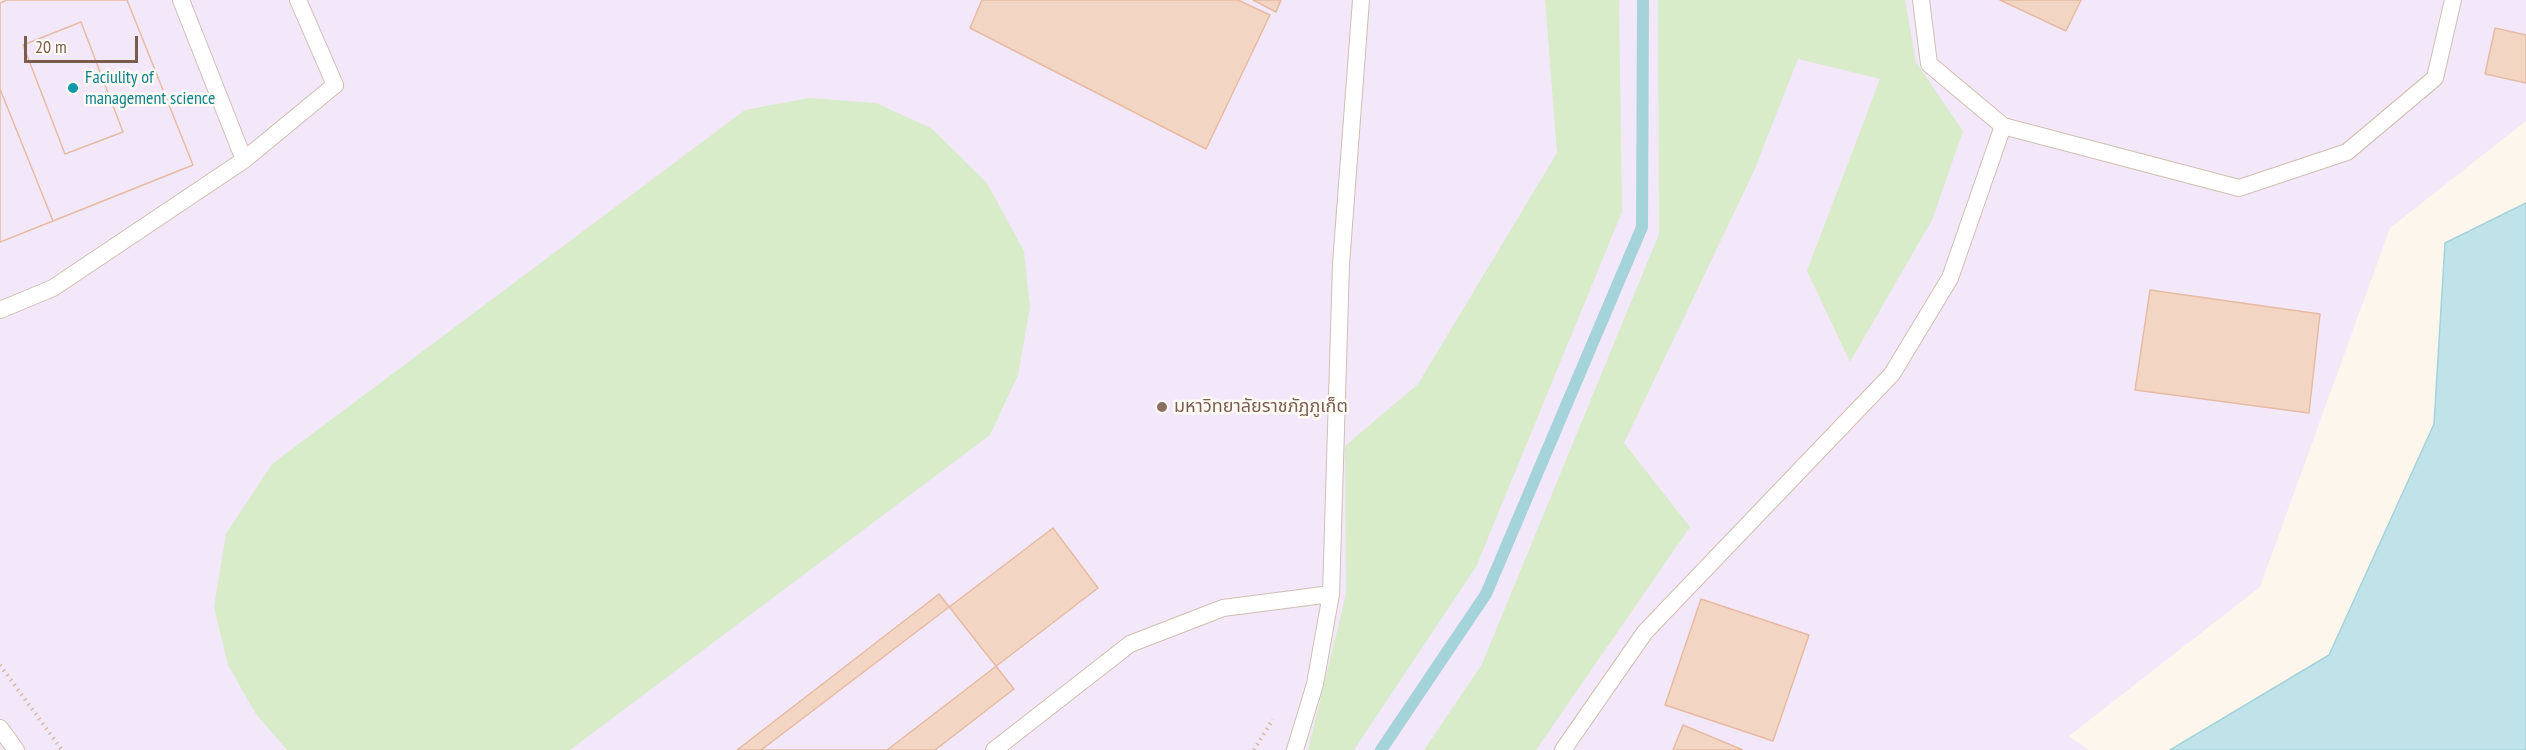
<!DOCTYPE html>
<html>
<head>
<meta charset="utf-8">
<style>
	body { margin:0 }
	#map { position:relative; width:2526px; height:750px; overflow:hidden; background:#fdf6ec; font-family:"PT Sans Narrow",sans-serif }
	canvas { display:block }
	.scale { position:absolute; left:24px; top:36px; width:114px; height:27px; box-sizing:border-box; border:3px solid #7a5c4d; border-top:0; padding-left:8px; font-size:18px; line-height:21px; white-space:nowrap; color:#7a5c4d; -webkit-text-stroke:4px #fffaf3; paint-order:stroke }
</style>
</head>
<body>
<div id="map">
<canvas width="2526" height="750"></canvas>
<div class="scale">20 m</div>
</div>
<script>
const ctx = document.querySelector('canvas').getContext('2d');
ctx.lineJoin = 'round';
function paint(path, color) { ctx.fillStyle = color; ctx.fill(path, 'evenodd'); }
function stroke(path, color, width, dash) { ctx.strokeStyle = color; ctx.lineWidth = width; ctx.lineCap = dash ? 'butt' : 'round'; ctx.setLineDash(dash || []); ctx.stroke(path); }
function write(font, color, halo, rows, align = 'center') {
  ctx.font = font + ' "PT Sans Narrow","Noto Sans Thai",sans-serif'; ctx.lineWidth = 5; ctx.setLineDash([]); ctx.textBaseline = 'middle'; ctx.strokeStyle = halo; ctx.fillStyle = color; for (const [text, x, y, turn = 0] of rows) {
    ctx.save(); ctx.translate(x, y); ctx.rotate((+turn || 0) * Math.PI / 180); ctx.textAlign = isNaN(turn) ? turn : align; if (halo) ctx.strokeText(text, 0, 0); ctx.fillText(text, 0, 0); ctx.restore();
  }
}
paint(new Path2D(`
	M0,0H2526V121L2390,228L2260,587L2069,736L2089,750H0Z`), '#f3e8fa');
paint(new Path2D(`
	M1545,0H1619L1622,212L1476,567L1354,750H1308L1346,594L1345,446L1418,384L1557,153Z
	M1658,0H1905L1916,62L1963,131L1932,220L1850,362L1807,271L1880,79L1798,59L1754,171L1624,443L1690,527L1536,750H1424L1482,664L1659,234Z
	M809,98L876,103L931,128L987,183L1024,251L1030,307L1018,375L990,435L570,750H287L256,714L228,665L214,607L226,534L272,464L745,110Z`), '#d8ecc9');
const water = new Path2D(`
	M2526,203V750H2170L2329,655L2434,424L2445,243Z`);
paint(water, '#bfe3e8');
stroke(water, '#a5d3da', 1.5);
stroke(new Path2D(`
	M1381,750L1486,594L1642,227L1643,0`), '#a5d3da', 12);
const building = new Path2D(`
	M7,0H127L193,165L53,221L0,89V3Z
	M7,0H127L193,165L0,242V3Z
	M982,0H1238L1270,15L1206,149L970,28Z
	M1253,0H1281L1276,12Z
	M2000,0H2081L2066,31Z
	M81,22L123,132L65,154L23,45Z
	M81,22L123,132L65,154L23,45Z
	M2495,28L2526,35V83L2485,74Z
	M0,89L53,221L0,242Z
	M2150,290L2320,314L2309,413L2135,390Z
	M1053,528L1098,588L887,750H761Z
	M939,594L1014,689L935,750H737Z
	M1701,599L1809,635L1773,741L1665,705Z
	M1683,725L1743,750H1673Z`);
paint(building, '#f3d5c3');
stroke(building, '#e6bba3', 1.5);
const service = new Path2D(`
	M1921,0L1929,64L2003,126L2239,188L2347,152L2435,78L2453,0
	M244,160L335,85L298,0
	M0,310L53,288L244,160L181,0
	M0,728L16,750
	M994,750L1130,644L1223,608L1331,594
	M1295,750L1315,684L1331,594L1341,264L1361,0
	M1563,750L1645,632L1892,374L1950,278L2003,126`);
stroke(service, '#d1beb0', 18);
stroke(new Path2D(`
	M0,665L62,750
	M1254,750L1273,719`), '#d9b8a5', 4, [1.5, 4.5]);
stroke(service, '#fff', 16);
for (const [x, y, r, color] of [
	[73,88,6,"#0f9aa8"],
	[1162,407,6,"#8d6e63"]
]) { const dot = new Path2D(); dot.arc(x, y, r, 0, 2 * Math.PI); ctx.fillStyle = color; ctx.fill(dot); stroke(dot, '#fffaf3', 2); }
write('18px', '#0d838f', '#fffaf3', [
	["Faciulity of",85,78],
	["management science",85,99]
], 'left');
write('18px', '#785e54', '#fffaf3', [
	["มหาวิทยาลัยราชภัฏภูเก็ต",1174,407]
], 'left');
</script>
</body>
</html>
